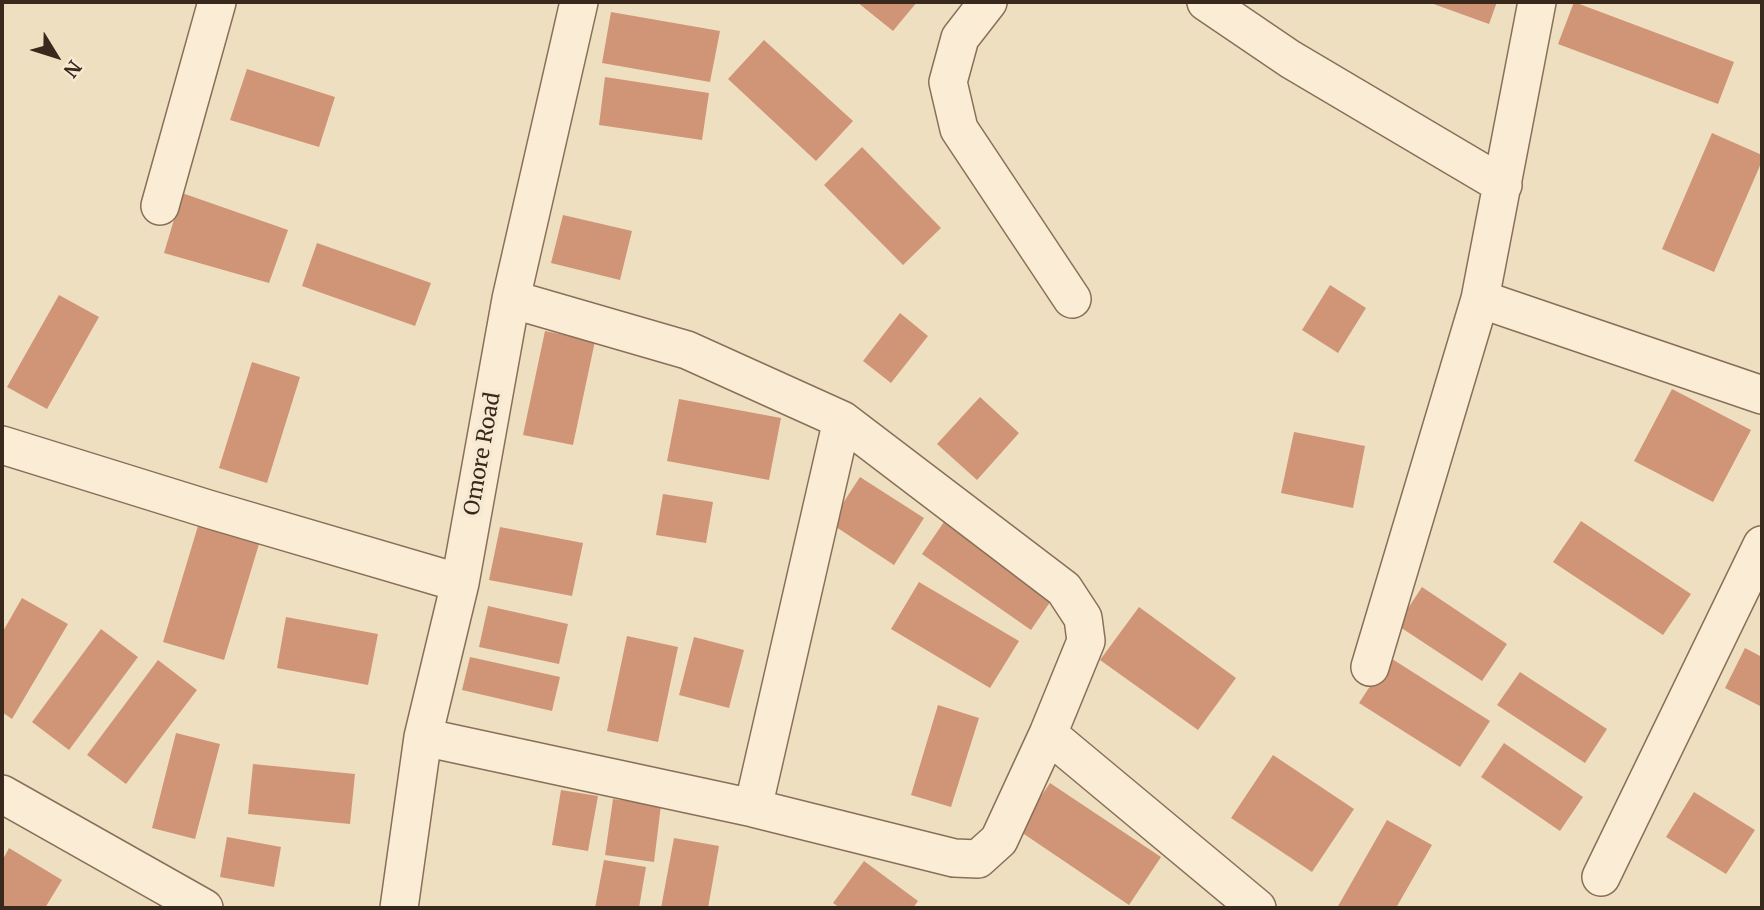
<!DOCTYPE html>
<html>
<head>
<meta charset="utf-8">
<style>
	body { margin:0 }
	#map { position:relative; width:1764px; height:910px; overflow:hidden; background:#efdfc1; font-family:Merriweather,serif }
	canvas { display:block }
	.frame { position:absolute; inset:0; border:4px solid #39291d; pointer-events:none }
	.north { position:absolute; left:21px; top:21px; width:70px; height:70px; -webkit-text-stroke:5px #f7e9d1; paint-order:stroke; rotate:128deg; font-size:19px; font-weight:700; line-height:28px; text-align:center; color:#39291d }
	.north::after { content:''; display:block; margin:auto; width:24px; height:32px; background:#39291d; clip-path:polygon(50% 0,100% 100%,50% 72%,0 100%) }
</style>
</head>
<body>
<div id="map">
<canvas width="1764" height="910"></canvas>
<div class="frame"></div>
<div class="north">N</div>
</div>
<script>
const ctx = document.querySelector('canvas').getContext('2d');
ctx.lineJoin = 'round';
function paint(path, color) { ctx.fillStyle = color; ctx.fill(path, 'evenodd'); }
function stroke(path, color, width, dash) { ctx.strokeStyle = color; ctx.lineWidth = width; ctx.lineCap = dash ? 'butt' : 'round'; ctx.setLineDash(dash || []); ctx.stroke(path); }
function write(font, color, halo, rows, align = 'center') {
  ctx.font = font + ' Merriweather,serif'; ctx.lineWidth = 7; ctx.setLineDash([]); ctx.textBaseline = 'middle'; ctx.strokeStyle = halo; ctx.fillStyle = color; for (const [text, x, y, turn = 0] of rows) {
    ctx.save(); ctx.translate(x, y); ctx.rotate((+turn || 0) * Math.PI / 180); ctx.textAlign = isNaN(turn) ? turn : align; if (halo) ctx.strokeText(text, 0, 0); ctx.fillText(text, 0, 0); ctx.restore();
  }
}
paint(new Path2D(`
	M857,2H917L893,31Z
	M1428,2H1497L1489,24Z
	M1574,2L1734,62L1718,104L1558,44Z
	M611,12L720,31L710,82L602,63Z
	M764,40L853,121L816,161L728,79Z
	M247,69L335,97L319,147L230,120Z
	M605,77L709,93L702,140L599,125Z
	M1712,133L1762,155V161L1714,272L1662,249Z
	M862,147L941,228L903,265L824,185Z
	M182,193L288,230L269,283L164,253Z
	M563,215L632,231L620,280L551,263Z
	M317,243L431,283L415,326L302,286Z
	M1330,285L1366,308L1338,353L1302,330Z
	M59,295L99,317L47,409L7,387Z
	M900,313L928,336L891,383L863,361Z
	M545,331L595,341L573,445L523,435Z
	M252,362L300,377L267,483L219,468Z
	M1672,389L1751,430L1713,502L1634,461Z
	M980,397L1019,433L977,480L937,444Z
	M679,399L781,418L769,480L667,461Z
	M1294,432L1365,446L1353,508L1281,493Z
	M860,477L924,518L894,565L830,523Z
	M663,494L713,502L706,543L656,535Z
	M948,516L1057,592L1031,630L922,554Z
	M1581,521L1691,594L1663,635L1553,562Z
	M198,526L259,544L224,660L163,642Z
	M500,527L583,543L572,596L489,580Z
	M919,582L1019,641L990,688L891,629Z
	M1422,587L1507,644L1482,681L1397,625Z
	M22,598L68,624L12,719L2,712V633Z
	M488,606L568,624L559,664L479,647Z
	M1139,607L1236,678L1198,730L1100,660Z
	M286,617L378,634L368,685L277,668Z
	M101,629L138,657L69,750L32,722Z
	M627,636L678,647L658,742L607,731Z
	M694,637L744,650L729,708L679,695Z
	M1745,648L1762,657V707L1725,688Z
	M470,657L560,677L552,711L462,690Z
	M1389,657L1490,721L1460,767L1359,703Z
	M158,660L197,690L126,784L87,755Z
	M1520,672L1607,729L1585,763L1497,705Z
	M938,705L979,718L951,807L911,795Z
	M176,733L220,744L195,839L152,828Z
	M1504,743L1583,797L1560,831L1481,777Z
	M1273,755L1354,809L1312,872L1231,818Z
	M253,764L355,774L350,824L248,814Z
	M1050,783L1161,857L1129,905L1018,830Z
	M561,790L598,796L588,851L552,845Z
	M1694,792L1755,830L1726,874L1666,837Z
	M613,799L661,805L654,862L605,855Z
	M1387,820L1432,845L1396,908H1337Z
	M227,837L281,847L274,887L220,877Z
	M674,838L719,846L708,908H661Z
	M9,848L62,880L45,908H2V861Z
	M604,860L646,867L639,908H595Z
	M864,861L918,901L913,908H840L833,903Z`), '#cf9576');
const minor = new Path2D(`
	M988,2L960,38L948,82L959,129L1072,299
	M1206,2L1290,59L1503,185
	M160,206L217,2
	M1480,299L1762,395
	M2,445L208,509L460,583
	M1370,667L1480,299L1537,2
	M1048,734L1257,908
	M423,737L753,808L954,858L978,859L999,840L1048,734L1086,641L1083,618L1064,589L842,420L687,350L511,299
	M2,794L204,908
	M753,808L842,420
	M1601,877L1762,545
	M399,908L423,737L460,583L511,299L579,2`);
stroke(minor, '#8a6f58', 40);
stroke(minor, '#faecd5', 37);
write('21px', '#39291d', '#f7e9d1', [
	["Omore Road",483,454,-80]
]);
</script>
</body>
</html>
